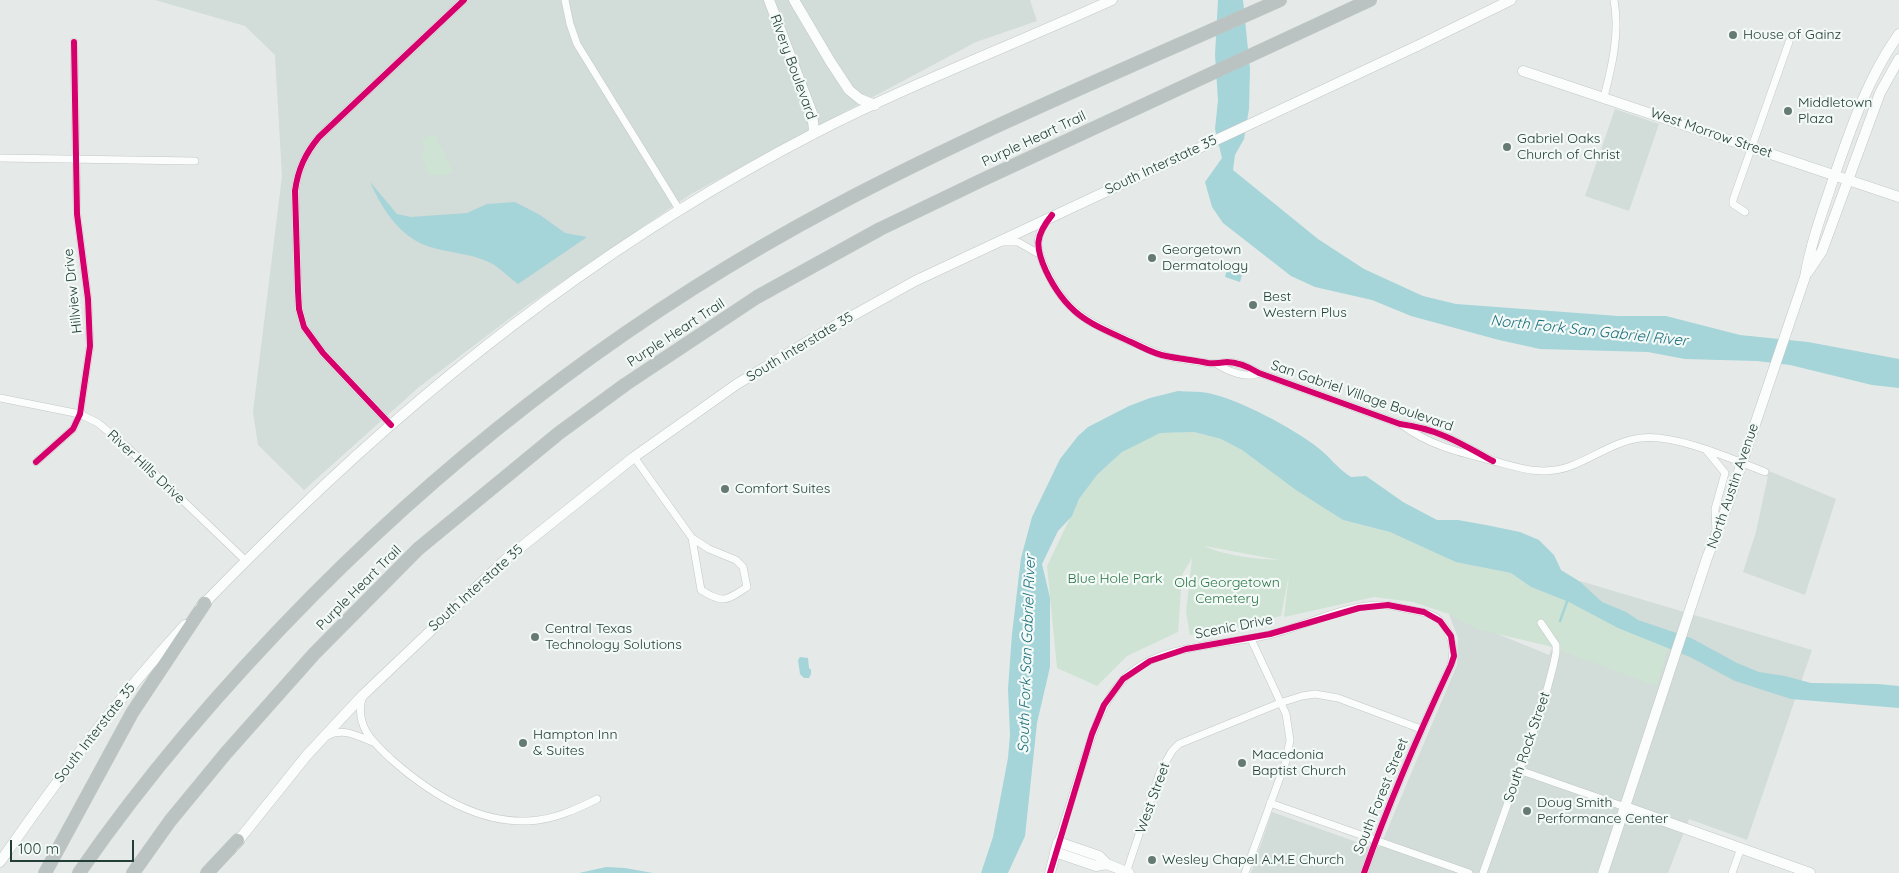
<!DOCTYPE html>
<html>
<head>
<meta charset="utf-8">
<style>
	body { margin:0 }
	#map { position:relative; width:1899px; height:873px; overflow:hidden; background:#e5eae8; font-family:Quicksand,sans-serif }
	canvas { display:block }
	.scale { position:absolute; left:10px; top:840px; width:124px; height:22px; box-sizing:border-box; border:2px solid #223e36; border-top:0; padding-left:6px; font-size:15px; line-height:18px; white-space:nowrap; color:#223e36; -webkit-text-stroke:4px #f3f9f6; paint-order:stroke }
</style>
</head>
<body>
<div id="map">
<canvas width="1899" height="873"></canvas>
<div class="scale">100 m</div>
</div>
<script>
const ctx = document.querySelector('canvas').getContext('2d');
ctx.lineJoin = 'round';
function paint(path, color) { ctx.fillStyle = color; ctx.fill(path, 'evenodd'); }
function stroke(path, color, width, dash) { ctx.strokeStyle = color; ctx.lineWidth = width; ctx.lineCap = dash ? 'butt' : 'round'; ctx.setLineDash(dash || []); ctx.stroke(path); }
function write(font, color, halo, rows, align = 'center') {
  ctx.font = font + ' Quicksand,sans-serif'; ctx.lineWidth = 4.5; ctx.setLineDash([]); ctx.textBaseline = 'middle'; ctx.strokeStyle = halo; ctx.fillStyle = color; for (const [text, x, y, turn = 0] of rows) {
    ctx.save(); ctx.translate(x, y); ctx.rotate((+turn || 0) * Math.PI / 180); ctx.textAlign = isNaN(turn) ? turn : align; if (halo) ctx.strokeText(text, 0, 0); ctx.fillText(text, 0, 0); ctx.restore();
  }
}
paint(new Path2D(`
	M155,0H1030L1037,21L976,42L691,194L525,307L419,387L304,490L258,445L253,412L282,176L275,55L245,26Z
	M1615,109L1659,124L1629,211L1585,196Z
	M1769,471L1836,499L1805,595L1743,572L1756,532Z
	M1580,581L1812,650L1747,840L1689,819L1668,873H1251L1272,812L1368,846L1380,847L1457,665L1458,638L1449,614L1549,655Z`), '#d2dcd8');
paint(new Path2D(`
	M435,134L453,172L447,175H429L421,158L424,148L421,139Z
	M1194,432L1221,439L1242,450L1296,489L1343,520L1390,532L1420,545L1478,566L1511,573L1531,587L1670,640L1657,686L1548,646L1477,629L1449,614L1413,602L1374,597L1284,617L1289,574L1281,616L1235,627L1190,635L1186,612L1192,558L1182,575L1178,632L1127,656L1097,686L1057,668L1047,566L1079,499L1097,475L1122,452L1135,444L1160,433ZM1204,546H1205L1279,560C1256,559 1226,556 1204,546Z`), '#cee3d4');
paint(new Path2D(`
	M1218,0H1243L1250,69L1249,109L1244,139L1235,155L1233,170L1318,239L1364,269L1423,296L1456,304L1618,316H1666L1740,335L1808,342L1899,359V388L1872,385L1790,365L1757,361L1685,359L1648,352L1540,349L1499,340L1411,316L1372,300L1315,287L1291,276L1223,223L1212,207L1205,182L1222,158L1215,129L1218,100L1215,55Z
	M370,182L397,214L411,217L467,213L487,204L515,202L540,215L565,233L587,237L518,284C510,278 500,268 491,263C471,253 448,253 427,246C398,235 382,208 370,182Z
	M1227,269L1242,275L1240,282L1225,277Z
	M1178,391C1187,392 1199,391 1208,393C1238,399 1293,428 1317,447C1329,456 1338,469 1351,477L1366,476L1403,502L1437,520H1458L1486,525L1520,532L1539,540L1554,555L1561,570L1579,581L1602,602L1626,612L1638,620L1691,638L1737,663L1759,672L1785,676L1811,683L1878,684L1899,686V708L1791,699L1735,681L1690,657L1618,628L1569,602L1531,587L1511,573L1456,562L1390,532L1343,520L1296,490L1242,450L1221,439L1194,432L1160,433L1122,452L1097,475L1079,499L1072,516L1058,531L1042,564L1050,598V667L1037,723L1025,836L1008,873H981L993,837L1008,758L1010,735L1008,689L1012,634L1021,558L1032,517L1060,459L1078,436L1088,427L1129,406L1150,398Z
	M800,657L808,658L809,668L811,670V674L809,678H804L800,674L798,660Z
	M606,867L625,868L653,873H579Z`), '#a5d4d9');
stroke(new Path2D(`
	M1560,621L1568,599`), '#a5d4d9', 2.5);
const street = new Path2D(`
	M565,0L570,24L577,44L680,211
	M1604,97C1612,66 1620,33 1614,0
	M0,158L195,161
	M1745,212L1733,204V200L1789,42
	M1048,219C1033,239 1037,251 1047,272C1065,311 1087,322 1125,339C1137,344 1150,351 1163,355C1177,360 1194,360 1208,363C1215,364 1220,363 1227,362C1238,362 1249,367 1259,373L1400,424C1438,429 1460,443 1493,461
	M1003,242H1018L1039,254
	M1217,364C1227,371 1247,379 1259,373
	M0,398L80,414L98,423L127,447L246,561
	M391,425L323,353L304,327L299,309L298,291L295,191C298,169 305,154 319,137L464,0
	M1402,425C1429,445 1458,452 1490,460C1517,467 1542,477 1571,466C1595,457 1615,441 1641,438C1676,434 1732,459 1765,472
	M1707,451L1725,473L1715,509L1716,532
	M634,457L692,538L709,549L736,560L743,567L747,587C726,601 723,604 701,590L692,538
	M36,462L73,429L80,414L90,346L88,299L77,214L74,42
	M362,698C355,726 372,741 391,759C428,792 476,823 528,821C553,820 575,810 597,799
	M327,736C343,727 357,736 373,742
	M1519,770L1625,807
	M1270,803L1469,873
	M1058,842C1066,816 1074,791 1082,766C1092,736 1100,705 1122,681C1156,643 1223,646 1268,635C1307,626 1345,603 1386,605C1394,606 1403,608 1412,610C1423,612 1435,614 1442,623C1453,636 1455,650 1451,665C1419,733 1389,802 1364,873
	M1126,873L1160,772L1172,751L1179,744L1280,703L1302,696L1315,694L1338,698L1421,729
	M1245,873L1286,761L1290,740L1286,714L1251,639
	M1483,873L1544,701L1553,667L1556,653V645L1541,623
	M1732,873L1741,848`);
const secondary = new Path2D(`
	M769,0L812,113L814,130L812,135
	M794,0L830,61L849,90L860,99L875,105
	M1523,71L1899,197
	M1808,272L1822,251L1880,93L1899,59
	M200,608C230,576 262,545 294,514C448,365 622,233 813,134C910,84 1013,45 1112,0
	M1625,807L1810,873
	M234,846L307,755L363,695L505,560L634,457L737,384L827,330L915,281L1417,46L1511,0
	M1055,852L1096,866L1107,864
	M0,862C58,779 117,699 185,625
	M1050,873L1058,842L1099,856L1107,864L1129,873
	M1603,873L1707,558L1728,504L1805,277C1811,242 1823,210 1834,177C1851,128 1868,77 1899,34`);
const highway = new Path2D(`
	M45,873L132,713L205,603
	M79,873C148,773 228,681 313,595C466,441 641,309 833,207C978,130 1130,67 1280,0
	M133,873L170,821L226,753L314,654L418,549L559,433L626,384L757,297L880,229L982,180L1370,0
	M207,873L238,840`);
stroke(street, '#c2c7c5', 8);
stroke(secondary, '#c0c8c5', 11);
stroke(highway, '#bdc6c3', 14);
stroke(street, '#fbfcfc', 7);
stroke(secondary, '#fbfcfc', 10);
stroke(highway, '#bac3c1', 12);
stroke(new Path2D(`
	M1052,215C1035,236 1035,247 1046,271C1067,315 1089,323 1131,342C1142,347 1154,354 1166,356C1180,359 1194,360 1208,363C1215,364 1220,363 1227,362C1238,362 1249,367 1259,373L1400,424C1438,429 1460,443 1493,461
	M391,425L323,353L304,327L299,309L298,291L295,191C298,169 305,154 319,137L464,0
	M36,462L73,429L80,414L90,346L88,299L77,214L74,42
	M1050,873L1092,734L1104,705L1123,679L1150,661L1186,649L1270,634L1359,608L1388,605L1424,612L1440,621L1451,636L1454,656L1451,665C1419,733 1389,802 1364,873`), '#d6006c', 6);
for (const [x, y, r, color] of [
	[1733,35,5,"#667a74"],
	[1788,111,5,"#667a74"],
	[1507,147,5,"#667a74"],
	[1152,258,5,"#667a74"],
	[1253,305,5,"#667a74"],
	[725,489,5,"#667a74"],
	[535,637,5,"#667a74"],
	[523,743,5,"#667a74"],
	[1242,763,5,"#667a74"],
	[1527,811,5,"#667a74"],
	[1152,860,5,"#667a74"]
]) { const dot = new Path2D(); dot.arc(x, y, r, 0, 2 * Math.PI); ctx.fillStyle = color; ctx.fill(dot); stroke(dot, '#f3f9f6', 2); }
write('14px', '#223e36', '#f3f9f6', [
	["House of Gainz",1743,35],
	["Middletown",1798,103],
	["Plaza",1798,119],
	["Gabriel Oaks",1517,139],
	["Church of Christ",1517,155],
	["Georgetown",1162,250],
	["Dermatology",1162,266],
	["Best",1263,297],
	["Western Plus",1263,313],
	["Comfort Suites",735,489],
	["Central Texas",545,629],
	["Technology Solutions",545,645],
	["Hampton Inn",533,735],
	["& Suites",533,751],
	["Macedonia",1252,755],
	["Baptist Church",1252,771],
	["Doug Smith",1537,803],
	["Performance Center",1537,819],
	["Wesley Chapel A.M.E Church",1162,860]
], 'left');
write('14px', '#223e36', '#f3f9f6', [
	["Rivery Boulevard",793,67,70],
	["West Morrow Street",1711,133,19],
	["Purple Heart Trail",1034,139,-25],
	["South Interstate 35",1161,165,-25],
	["Hillview Drive",73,291,-96],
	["Purple Heart Trail",676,333,-33],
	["South Interstate 35",800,347,-31],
	["San Gabriel Village Boulevard",1362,396,19],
	["River Hills Drive",146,467,43],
	["North Austin Avenue",1733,486,-71],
	["Purple Heart Trail",359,588,-45],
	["South Interstate 35",476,588,-42],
	["Scenic Drive",1234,627,-11],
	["South Interstate 35",95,733,-52],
	["South Rock Street",1527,747,-71],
	["South Forest Street",1381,796,-68],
	["West Street",1153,798,-70]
]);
write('14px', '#2b7646', '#f3f9f6', [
	["Blue Hole Park",1115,579],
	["Old Georgetown",1227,583],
	["Cemetery",1227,599]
]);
write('italic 15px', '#1a6f7c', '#f3f9f6', [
	["North Fork San Gabriel River",1589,331,6],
	["South Fork San Gabriel River",1027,654,-88]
]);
</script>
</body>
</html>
